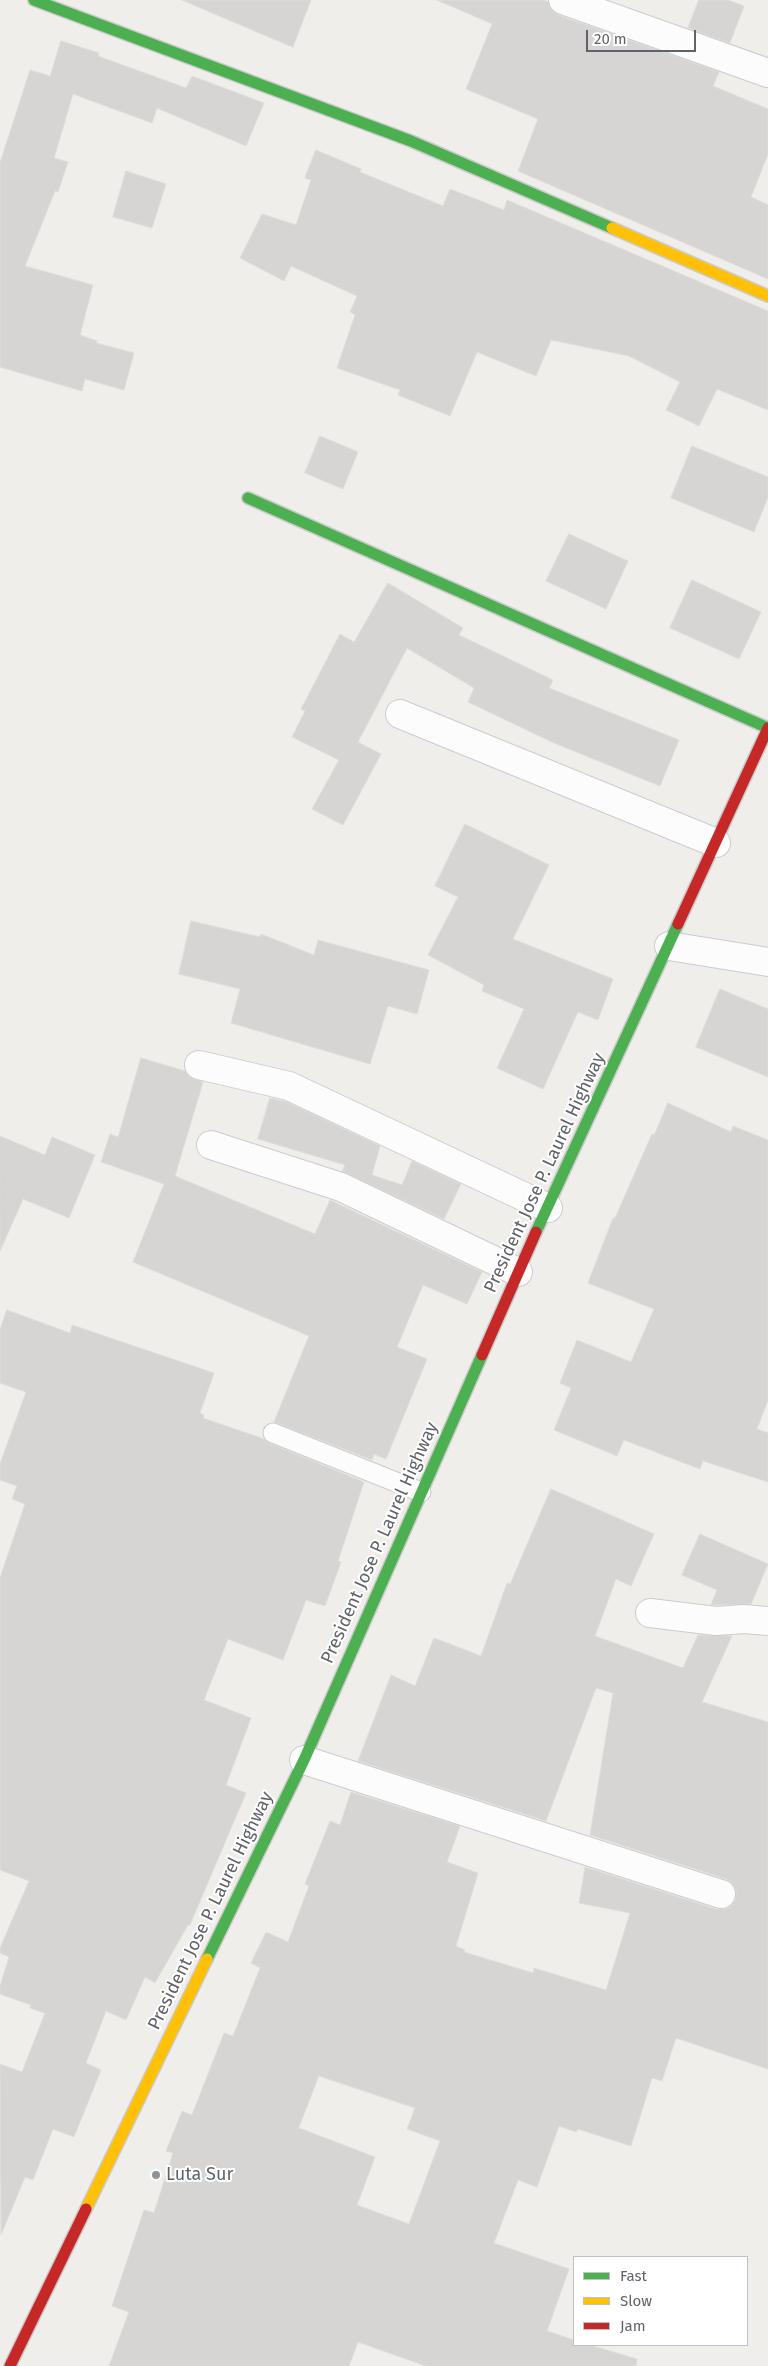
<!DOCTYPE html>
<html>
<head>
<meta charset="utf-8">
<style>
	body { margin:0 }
	#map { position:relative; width:768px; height:2366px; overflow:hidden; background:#efeeea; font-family:"Fira Sans",sans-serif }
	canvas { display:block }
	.legend { position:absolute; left:573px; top:2256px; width:175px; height:90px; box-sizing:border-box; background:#fff; border:1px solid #bfc1c3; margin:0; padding:6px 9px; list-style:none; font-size:15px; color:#5f6368 }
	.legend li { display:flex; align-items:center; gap:10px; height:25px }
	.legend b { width:25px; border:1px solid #bfc1c3 }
	.scale { position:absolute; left:586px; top:30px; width:110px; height:22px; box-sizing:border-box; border:2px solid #5f6368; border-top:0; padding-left:6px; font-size:15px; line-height:18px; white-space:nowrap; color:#5f6368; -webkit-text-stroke:4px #fff; paint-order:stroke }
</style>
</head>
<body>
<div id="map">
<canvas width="768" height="2366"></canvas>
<ul class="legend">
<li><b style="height:6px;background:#4caf50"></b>Fast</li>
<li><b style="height:6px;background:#ffc107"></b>Slow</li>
<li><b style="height:6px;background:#c62828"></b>Jam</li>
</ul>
<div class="scale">20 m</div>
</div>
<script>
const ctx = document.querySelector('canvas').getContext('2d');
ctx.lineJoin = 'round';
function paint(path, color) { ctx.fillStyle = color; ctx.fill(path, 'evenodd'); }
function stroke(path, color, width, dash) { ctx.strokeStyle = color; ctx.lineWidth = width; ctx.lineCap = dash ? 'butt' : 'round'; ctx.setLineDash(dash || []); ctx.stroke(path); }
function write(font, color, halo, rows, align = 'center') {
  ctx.font = font + ' "Fira Sans",sans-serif'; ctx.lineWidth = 4; ctx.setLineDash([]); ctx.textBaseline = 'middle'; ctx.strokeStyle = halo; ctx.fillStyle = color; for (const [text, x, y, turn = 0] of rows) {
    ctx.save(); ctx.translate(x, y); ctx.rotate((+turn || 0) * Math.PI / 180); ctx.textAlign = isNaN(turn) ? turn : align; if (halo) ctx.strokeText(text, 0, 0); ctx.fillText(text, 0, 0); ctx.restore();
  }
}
const building = new Path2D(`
	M182,0H311L293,47Z
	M437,0H544L548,2L551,10L558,15L719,72L713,86L768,109V154L751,197L768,205V279L518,171L538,119L466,89L492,24Z
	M699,0H728L744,6L730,43L688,28Z
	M61,41L99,53L98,56L186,88L192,76L264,103L246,146L157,108L152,123L73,94L54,158L68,162L58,192L55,191L25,266L93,285L80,335L97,341L96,343L134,353L124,390L85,379L82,391L0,367V163L30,70L50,76Z
	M316,150L361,169L360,172L443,206L450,189L504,210L507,200L768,311V410L717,389L699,426L666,410L680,382L629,356L551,340L536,376L477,352L450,416L398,395L400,390L337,368L355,315L350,312L357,296L291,266L284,281L240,258L262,214L296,225L311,180L305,178Z
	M126,171L166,184L152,228L113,217Z
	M320,436L358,452L343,489L305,473Z
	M692,446L768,477V497L754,532L671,498Z
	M569,534L628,561L606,609L546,581Z
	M692,580L761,612L739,659L670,628Z
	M388,583L463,628L459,635L553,680L549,688L679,740L660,786L554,743L468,702L474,688L407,648L358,742L381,754L343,825L312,809L339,760L292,737L305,711L301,709L340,634L354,642Z
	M465,824L549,865L513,939L613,979L598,1020L578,1012L543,1089L497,1068L524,1009L482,991L484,985L428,955L458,897L435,886Z
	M191,921L260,937L261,934L314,955L318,940L429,970L417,1014L388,1006L370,1064L231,1023L240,989L179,974Z
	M720,989L768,1009V1077L696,1047Z
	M141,1058L185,1071L189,1077L203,1082L175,1176L315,1234L330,1200L482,1272L467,1304L423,1285L397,1347L427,1359L386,1459L374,1454L372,1460L274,1422L309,1336L133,1262L164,1184L101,1162L110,1134L118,1137Z
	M270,1098L287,1102L380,1146L372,1175L402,1185L412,1161L461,1184L444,1219L342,1171L345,1165L258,1139Z
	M668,1103L731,1132L733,1126L768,1140V1400L757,1429L768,1433V1482L703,1461L700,1469L624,1440L617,1456L554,1430L571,1388L560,1383L577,1340L631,1362L654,1309L588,1283L613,1218H615L652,1134L654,1135Z
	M0,1136L45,1155L52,1137L95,1155L69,1218L23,1199L0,1251Z
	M7,1310L70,1333L72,1325L214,1373L200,1413L204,1415L203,1418L264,1439L269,1443L364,1482L338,1561L341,1562L325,1606L306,1600L283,1660L228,1639L204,1700L251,1718L226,1785L246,1793L190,1925H188L155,1983L145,1977L126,2020L106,2011L86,2063L101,2070L74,2137L53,2129L33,2180L25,2177L1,2235L0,2064L22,2072L45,2013L30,2008L31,2005L0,1994V1986L9,1957L0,1953V1948L29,1881L0,1870V1578L25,1504L12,1499L17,1486L0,1480V1464L26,1392L0,1383V1330Z
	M551,1489L654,1534L631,1586L616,1579L595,1636L683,1668L698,1635L732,1636L702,1702L768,1722V2069L676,2038L662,2081L652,2078L631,2146L578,2129L576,2132L559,2126L537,2187L518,2180L494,2243L569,2269L547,2331L574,2340V2345H590L637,2359L636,2366H426L358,2342L349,2366H109L129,2312L112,2306L144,2210L154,2213L173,2153L166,2151L182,2111L192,2115L224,2033L233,2036L260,1968L251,1963L266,1932L288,1942L309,1886L305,1884L330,1821L340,1825L351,1792L460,1826L447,1862L478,1873L456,1946L465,1950L464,1952L533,1973L534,1968L606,1990L630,1913L579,1903L585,1867L716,1909H725L731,1906L736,1899V1890L732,1883L726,1879L590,1835L613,1693L596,1688L546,1821L358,1761L391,1675L415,1686L434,1638L481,1656L507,1583L510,1584ZM319,2076L415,2108L407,2129L440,2141L409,2224L357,2205L375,2157L299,2128Z
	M700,1534L768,1564L751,1604L711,1605L717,1590L682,1575Z`);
paint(building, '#d6d5d3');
stroke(building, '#deddd9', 1);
const lane = new Path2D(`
	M273,1433L421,1492`);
const street = new Path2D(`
	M563,0L768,73
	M400,714L716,843
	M669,946L768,962
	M199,1065L289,1086L548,1208
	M211,1145L341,1187L518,1272
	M650,1613L716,1621L744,1619L768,1621
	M304,1760L721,1894`);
const fast = new Path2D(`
	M34,0L411,141L612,228
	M248,498L768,728
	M536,1232L678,924
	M207,1959L304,1760L482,1355`);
const slow = new Path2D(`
	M612,228L768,296
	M86,2209L207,1959`);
const jam = new Path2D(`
	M678,924L768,728
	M482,1355L536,1232
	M10,2366L86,2209`);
stroke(lane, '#cbcccc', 21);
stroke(street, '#cbcccc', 30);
stroke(fast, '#cacacb', 14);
stroke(slow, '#cacacb', 14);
stroke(jam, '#cacacb', 14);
stroke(lane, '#fdfcfc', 19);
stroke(street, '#fdfcfc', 28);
stroke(fast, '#4caf50', 11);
stroke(slow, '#ffc107', 11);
stroke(jam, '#c62828', 11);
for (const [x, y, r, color] of [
	[156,2175,5,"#919496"]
]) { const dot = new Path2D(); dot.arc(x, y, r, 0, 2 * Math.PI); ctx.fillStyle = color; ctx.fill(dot); stroke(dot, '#fff', 2); }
write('18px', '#5f6368', '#fff', [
	["President Jose P. Laurel Highway",545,1173,-65],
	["President Jose P. Laurel Highway",380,1543,-66],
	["President Jose P. Laurel Highway",211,1911,-64]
]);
write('18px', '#5f6368', '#fff', [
	["Luta Sur",166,2175]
], 'left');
</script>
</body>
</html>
